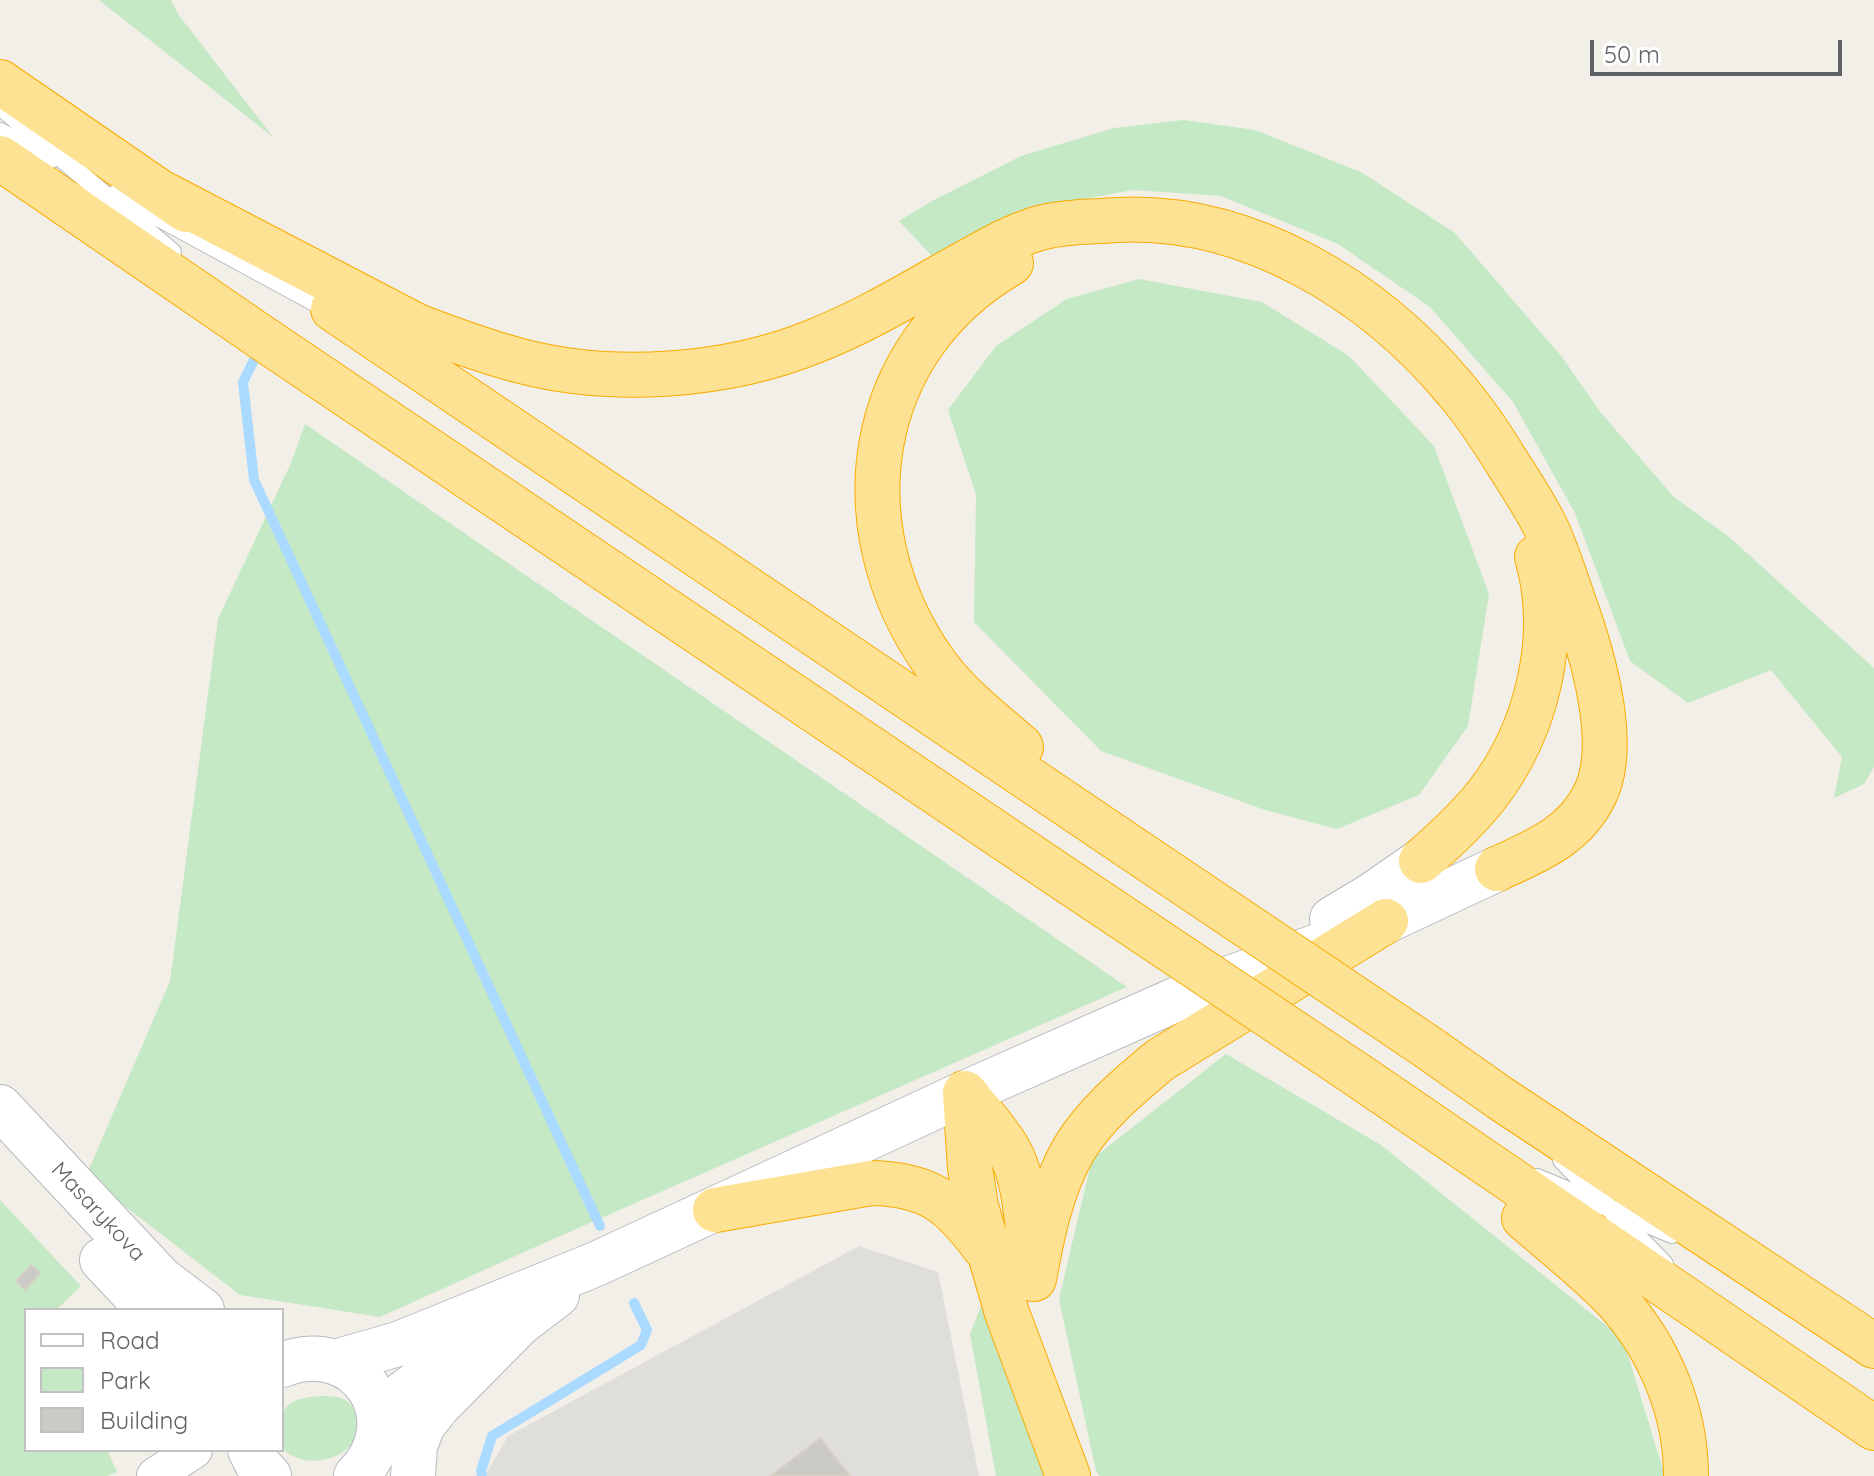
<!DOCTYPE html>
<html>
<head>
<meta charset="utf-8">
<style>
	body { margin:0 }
	#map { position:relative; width:1874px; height:1476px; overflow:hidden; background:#f1efe8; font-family:Quicksand,sans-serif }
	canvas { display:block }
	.legend { position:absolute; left:24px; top:1308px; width:260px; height:144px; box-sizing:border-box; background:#fff; border:2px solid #bfc1c3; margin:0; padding:10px 14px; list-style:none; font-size:24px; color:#5f6368 }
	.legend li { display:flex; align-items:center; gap:16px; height:40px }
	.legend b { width:40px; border:2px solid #bfc1c3 }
	.scale { position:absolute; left:1590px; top:40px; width:252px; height:36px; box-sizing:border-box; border:4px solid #5f6368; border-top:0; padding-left:10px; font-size:24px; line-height:28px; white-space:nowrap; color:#5f6368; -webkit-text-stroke:6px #fff; paint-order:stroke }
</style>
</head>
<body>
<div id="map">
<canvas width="1874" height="1476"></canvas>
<ul class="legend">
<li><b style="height:10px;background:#fff"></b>Road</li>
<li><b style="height:22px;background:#c5e8c5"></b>Park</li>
<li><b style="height:22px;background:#cccac5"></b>Building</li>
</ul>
<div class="scale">50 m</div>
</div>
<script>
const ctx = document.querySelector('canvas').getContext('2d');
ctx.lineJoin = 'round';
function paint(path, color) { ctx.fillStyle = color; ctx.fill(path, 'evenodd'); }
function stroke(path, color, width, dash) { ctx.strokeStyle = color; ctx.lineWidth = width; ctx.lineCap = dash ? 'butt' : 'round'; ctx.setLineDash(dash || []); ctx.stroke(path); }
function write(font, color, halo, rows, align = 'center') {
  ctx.font = font + ' Quicksand,sans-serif'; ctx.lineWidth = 8; ctx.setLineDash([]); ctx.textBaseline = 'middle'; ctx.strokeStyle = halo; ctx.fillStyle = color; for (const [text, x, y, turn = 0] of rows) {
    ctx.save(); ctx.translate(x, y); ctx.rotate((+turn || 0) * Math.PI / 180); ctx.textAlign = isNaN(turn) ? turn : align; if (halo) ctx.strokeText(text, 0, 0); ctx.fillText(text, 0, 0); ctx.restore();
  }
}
paint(new Path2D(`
	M859,1246L938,1272L979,1476H485L508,1436Z`), '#e0deda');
paint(new Path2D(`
	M99,0H171L178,14L273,137Z
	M1184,120L1255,130L1361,172L1455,233L1562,357L1601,413L1674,497L1728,536L1874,668V767L1864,784L1834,798L1842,757L1771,670L1688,703L1630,661L1575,513L1513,402L1430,307L1338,244L1221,196L1133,190L1030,209L932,256L899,221L932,201L1021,156L1114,128Z
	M1139,279L1262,302L1349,356L1434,446L1489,594L1468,726L1419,795L1337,829L1265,810L1101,751L974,622L976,494L948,410L996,346L1067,299Z
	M305,424L1127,987L533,1248L380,1317L240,1295L86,1176L170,981L218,619L291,463Z
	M1226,1054L1381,1145L1623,1339L1665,1476H1100L1096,1471L1059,1299L1092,1159Z
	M0,1200L81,1286L56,1310H26V1339L23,1343L26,1347V1450H107L117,1472L107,1476H0Z
	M981,1306L1053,1476H996L970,1334Z
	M322,1396C328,1396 335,1396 341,1398C347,1400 351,1404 354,1410C374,1455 307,1476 282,1448C282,1410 278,1399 322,1396Z`), '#c5e8c5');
stroke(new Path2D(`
	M259,350L243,382L254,480L600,1226
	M482,1476L481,1471L492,1436L641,1345L647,1330L634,1303`), '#aadaff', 10);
const building = new Path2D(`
	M31,1265L40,1273L25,1290L16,1281Z
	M820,1438L850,1476H771Z`);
paint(building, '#cccac5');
stroke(building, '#d6d1c6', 2);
const service = new Path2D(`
	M0,106L172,252
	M0,132L51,159
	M116,194L333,312
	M1562,1160L1664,1264
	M1537,1178L1672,1234`);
const minor = new Path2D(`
	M155,1476L194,1450`);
const secondary = new Path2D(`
	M1332,919L1372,895L1421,861
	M0,1107L161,1279L202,1310
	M102,1260L149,1310
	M335,1362L398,1344L596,1264L965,1093L1200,989L1386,921L1497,869
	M282,1365C357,1335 413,1419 356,1476
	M379,1413C411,1387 437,1366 474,1347
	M250,1450L256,1462L269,1476
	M413,1476L415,1446L423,1425L439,1405L519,1324L557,1295`);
const motorway = new Path2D(`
	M0,82L186,210
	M0,158L261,337L1069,882
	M162,193L417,326C451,339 486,352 521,361C613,385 727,377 815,341C881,315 941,274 1004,242C1017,236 1030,230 1044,227C1067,221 1092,222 1116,220C1248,213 1374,291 1456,390C1476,413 1492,438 1508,464C1522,486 1537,508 1548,532C1560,559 1569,589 1579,617C1595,664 1618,748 1595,794C1575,836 1536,851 1497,869
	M1011,263C863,349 839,527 934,662C957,695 992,721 1021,747
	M333,309L1130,847
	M1421,861C1444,841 1467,820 1486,796C1537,731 1560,637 1537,557
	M1429,1048L1500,1098L1874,1346
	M1359,1076L1874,1428
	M965,1093L970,1168L976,1206L1007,1313L1068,1476
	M965,1093C979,1111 996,1129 1008,1149C1026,1179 1026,1221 1031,1255
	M715,1210L871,1183C929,1184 952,1203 984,1247
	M1524,1218C1555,1245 1589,1271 1617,1301C1660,1349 1686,1412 1686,1476
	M1034,1279C1042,1235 1051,1189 1074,1149C1095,1114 1129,1086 1160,1060L1386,921`);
stroke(service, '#b5b8bc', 20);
stroke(minor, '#b5b8bc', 38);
stroke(secondary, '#b6babf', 46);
stroke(motorway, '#f9ab00', 46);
stroke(service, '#fff', 18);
stroke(minor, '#fff', 36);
stroke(secondary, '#fff', 44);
stroke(motorway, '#fde293', 44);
const motorwayBridge = new Path2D(`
	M1130,847L1429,1048
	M1069,882L1359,1076`);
stroke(motorwayBridge, '#f9ab00', 46, []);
stroke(motorwayBridge, '#fde293', 44);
write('22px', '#5f6368', '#fff', [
	["Masarykova",98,1212,47]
]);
</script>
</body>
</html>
